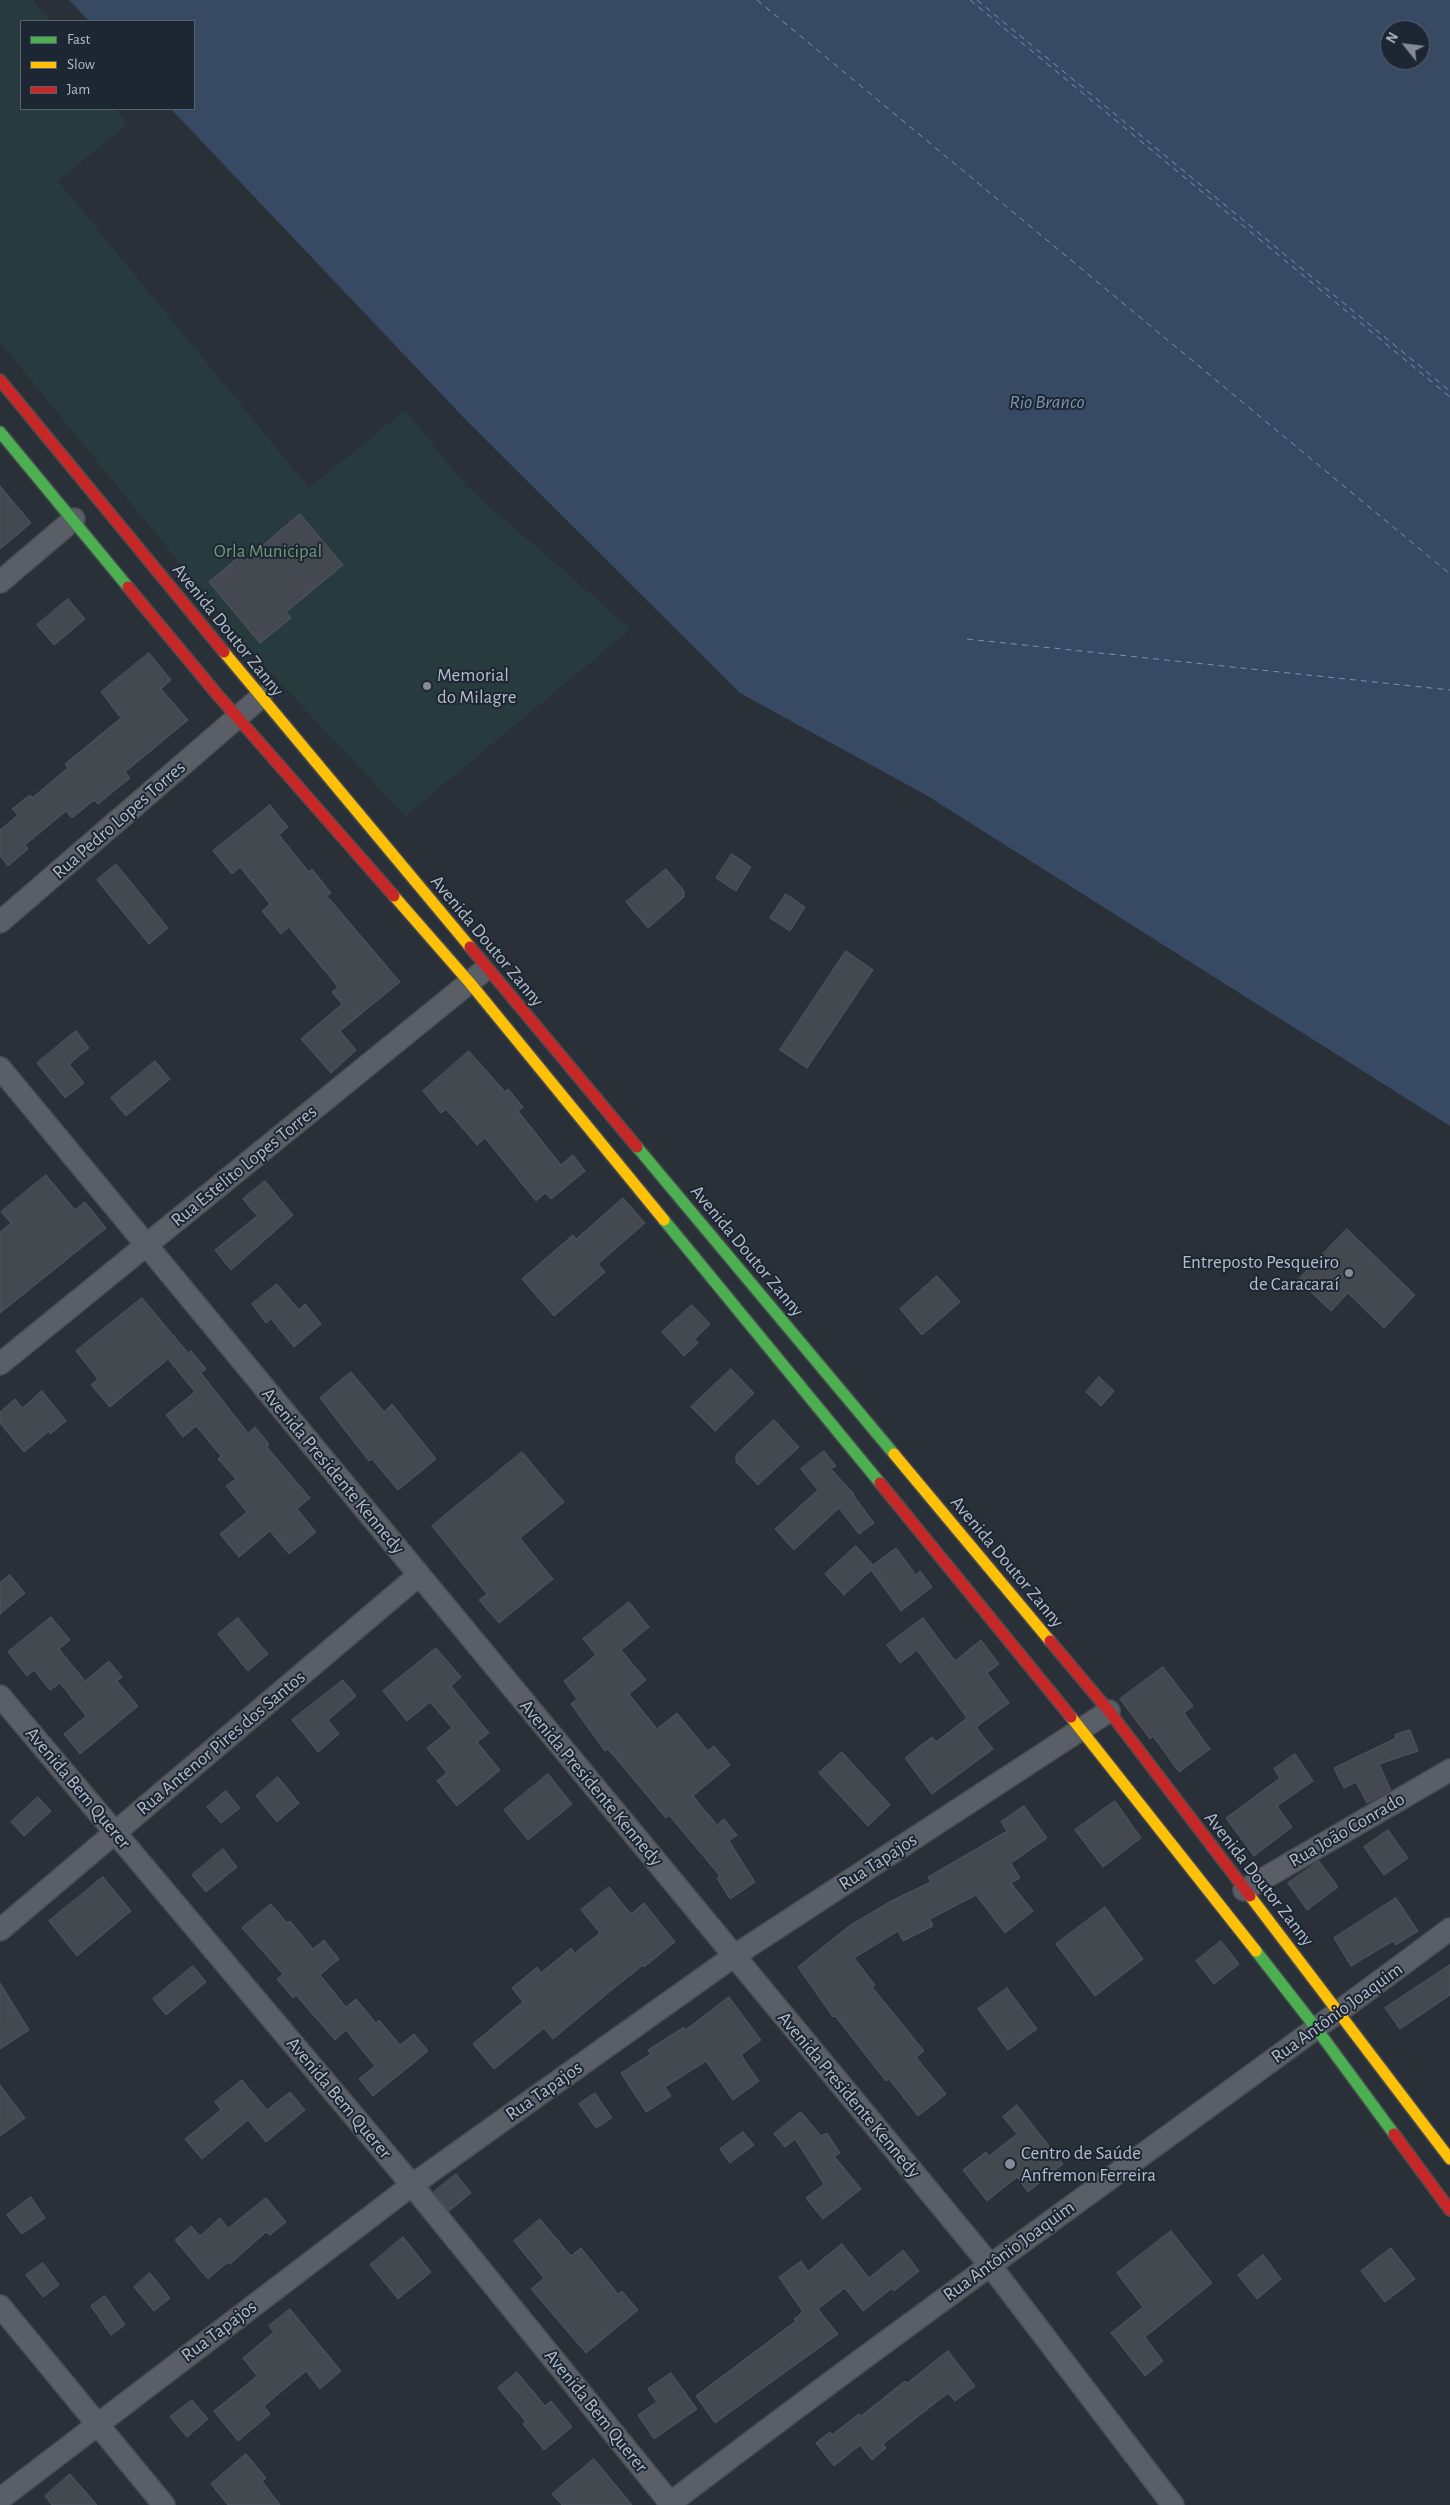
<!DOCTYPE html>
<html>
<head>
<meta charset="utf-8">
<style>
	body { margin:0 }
	#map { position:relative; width:1450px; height:2505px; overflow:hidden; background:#2a3038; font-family:"Alegreya Sans",sans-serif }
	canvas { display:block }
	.legend { position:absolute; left:20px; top:20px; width:175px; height:90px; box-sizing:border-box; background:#1d2633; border:1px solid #59626f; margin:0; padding:6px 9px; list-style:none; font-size:15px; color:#b4bcc9 }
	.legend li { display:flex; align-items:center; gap:10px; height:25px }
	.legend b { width:25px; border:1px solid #59626f }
	.north { position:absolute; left:1380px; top:20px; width:50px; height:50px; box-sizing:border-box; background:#1d2633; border:1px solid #59626f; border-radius:50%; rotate:299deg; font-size:14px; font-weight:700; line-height:20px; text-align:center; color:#b4bcc9 }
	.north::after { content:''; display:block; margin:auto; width:18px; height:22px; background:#848b96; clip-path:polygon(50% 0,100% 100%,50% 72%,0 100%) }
</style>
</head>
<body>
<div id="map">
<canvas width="1450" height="2505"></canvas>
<ul class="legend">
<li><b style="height:6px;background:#4caf50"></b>Fast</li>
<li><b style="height:6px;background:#ffc107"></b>Slow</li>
<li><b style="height:6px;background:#c62828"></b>Jam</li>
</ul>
<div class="north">N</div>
</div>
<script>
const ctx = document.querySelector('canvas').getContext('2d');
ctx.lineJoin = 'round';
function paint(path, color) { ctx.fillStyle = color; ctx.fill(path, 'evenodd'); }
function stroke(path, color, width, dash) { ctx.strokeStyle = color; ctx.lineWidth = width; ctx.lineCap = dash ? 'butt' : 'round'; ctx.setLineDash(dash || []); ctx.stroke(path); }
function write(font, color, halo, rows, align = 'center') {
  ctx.font = font + ' "Alegreya Sans",sans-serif'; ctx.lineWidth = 4; ctx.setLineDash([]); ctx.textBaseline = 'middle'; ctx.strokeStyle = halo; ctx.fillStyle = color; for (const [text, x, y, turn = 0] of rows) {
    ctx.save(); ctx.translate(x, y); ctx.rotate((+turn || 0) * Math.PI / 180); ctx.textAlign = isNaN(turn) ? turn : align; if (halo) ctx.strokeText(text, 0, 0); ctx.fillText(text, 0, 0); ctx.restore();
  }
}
paint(new Path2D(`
	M0,0H33L50,21H21V109H116L127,124L58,181L309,488L405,410L466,486L631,629L405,816L257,658L0,342Z`), '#273a3e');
paint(new Path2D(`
	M69,0H1450V1126L926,795L740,693L465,419L171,109H194V21H89ZM1390,30H1420V60H1390Z`), '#384963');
stroke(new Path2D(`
	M757,0L1450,574
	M970,0L1450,397
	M977,0L1450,391
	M967,639L1450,690`), '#7c92b1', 1, [6, 5]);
const building = new Path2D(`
	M0,486L31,523L0,549Z
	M300,514L343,565L286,612L291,618L260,643L209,582L240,556L244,561Z
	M68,599L85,619L54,645L37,625Z
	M149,653L171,680L161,689L188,720L125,772L130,778L98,804L94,800L72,818L66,811L25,845L28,849L8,866L0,856V830L18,815L12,809L30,795L32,798L68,768L65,764L121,718L101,692Z
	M270,805L288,827L279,835L309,872L312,869L331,893L327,896L400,982L340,1031L356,1050L331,1073L301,1039L342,1004L332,992L338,987L289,927L281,934L262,911L270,904L240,867L232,874L213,851Z
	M732,854L751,867L736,891L716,878Z
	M116,864L168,928L149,944L97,880Z
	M666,869L684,891V897L648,928L626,902Z
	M786,894L805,907L790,931L770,918Z
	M846,951L873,970L807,1068L780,1050Z
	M76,1031L89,1048L69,1064L84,1083L65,1098L37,1063Z
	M469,1051L505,1092L508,1089L523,1107L518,1111L561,1165L573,1155L585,1171L551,1199L545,1193L536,1201L485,1138L477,1145L446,1109L441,1113L423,1091Z
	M155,1061L170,1079L126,1116L111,1098Z
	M46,1175L75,1210L85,1202L106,1228L0,1313V1232L11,1223L1,1212Z
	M265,1181L293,1215L231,1270L215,1250L257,1216L243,1199Z
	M623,1198L645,1223L598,1264L605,1272L554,1316L522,1279L573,1235L576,1239Z
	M1347,1229L1415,1295L1384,1328L1348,1293L1331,1311L1298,1280Z
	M937,1276L960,1302L922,1335L900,1309Z
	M277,1284L299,1310L305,1304L321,1324L294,1347L271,1319L266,1323L252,1304Z
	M142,1298L188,1353L191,1351L206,1369L201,1373L248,1433L255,1427L269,1444L267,1447L310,1498L297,1509L316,1532L289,1554L270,1531L239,1557L220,1534L247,1512L226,1486L236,1479L218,1459L221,1456L196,1426L183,1437L166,1415L195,1392L168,1359L110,1407L91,1385L98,1379L76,1351Z
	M692,1305L710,1324L695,1339L698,1343L684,1356L662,1332Z
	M731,1369L754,1393L715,1431L691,1407Z
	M351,1372L384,1412L392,1404L436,1459L398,1490L372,1459L369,1461L320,1398Z
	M1099,1377L1114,1391L1101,1406L1086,1392Z
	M42,1391L66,1421L50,1434L49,1431L24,1452L0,1423V1412L15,1399L22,1408Z
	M774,1420L799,1447L758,1485L736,1462V1455Z
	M824,1451L836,1466L831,1469L854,1494L853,1495L874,1523L859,1534L839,1508L794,1550L775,1529L818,1490L801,1469Z
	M522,1452L564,1502L520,1538L553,1579L499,1623L479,1600L487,1594L432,1526Z
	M856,1546L873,1565L896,1548L916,1575L920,1571L932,1587L901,1611L871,1570L844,1595L825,1574Z
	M10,1575L25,1593L0,1614V1583Z
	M629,1602L649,1627L621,1650L646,1680L629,1694L657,1729L677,1713L708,1751L714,1746L730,1765L693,1796L717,1825L724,1819L737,1835L729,1841L755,1882L730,1899L717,1878L720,1876L669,1815L666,1818L608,1749L605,1751L571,1704L577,1699L564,1681L596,1655L583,1639Z
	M51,1617L70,1640L59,1649L85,1681L109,1661L122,1677L117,1681L138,1706L80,1754L64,1734L86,1716L60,1683L50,1690L34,1670L27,1676L8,1652Z
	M238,1618L268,1654L248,1671L218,1634Z
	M923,1618L955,1661L981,1640L999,1664L987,1673L1009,1703L976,1727L993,1749L932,1794L905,1758L932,1737L936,1742L967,1718L917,1650L900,1663L887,1645Z
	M436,1648L461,1677L451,1686L489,1733L477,1742L500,1770L457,1806L437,1781L447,1773L427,1748L452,1728L430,1702L407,1721L383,1691Z
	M1163,1667L1193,1706L1184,1713L1210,1749L1179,1772L1153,1736L1150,1739L1120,1699Z
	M343,1680L356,1696L328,1720L339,1734L318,1752L292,1720Z
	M1410,1730L1418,1751L1379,1764L1391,1790L1367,1803L1356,1782L1344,1788L1334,1768L1396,1738L1395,1735Z
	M842,1752L890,1805L868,1826L819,1773Z
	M1295,1754L1313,1781L1277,1806L1292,1827L1254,1856L1226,1818L1280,1778L1274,1769Z
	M548,1774L572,1804L528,1840L504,1810Z
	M278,1777L299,1803L277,1822L256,1796Z
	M226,1791L240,1808L221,1823L207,1807Z
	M38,1797L51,1811L24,1836L11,1822Z
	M1115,1801L1141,1838L1103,1867L1075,1830Z
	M1024,1806L1047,1838L1011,1863L1020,1878L1011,1883L1033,1911L1005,1933L976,1895L930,1919L933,1926L903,1941L898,1931L854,1958L875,1985L872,1987L924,2051L916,2057L946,2094L918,2116L889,2079L886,2081L835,2016L833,2017L798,1967L849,1926L891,1901L931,1882L928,1877L1007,1831L1001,1822Z
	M1388,1830L1408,1858L1384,1875L1364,1847Z
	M223,1849L237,1867L206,1892L192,1875Z
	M1319,1861L1338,1887L1307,1910L1288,1883Z
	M103,1877L131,1911L77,1956L49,1921Z
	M609,1887L631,1914L644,1903L675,1942L644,1967L643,1965L609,1992L553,2039L544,2028L494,2069L473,2044L523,2002L512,1988L537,1967L541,1973L571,1948L575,1953L600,1933L581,1910Z
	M1396,1898L1418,1931L1396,1945L1393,1941L1351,1966L1334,1938Z
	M271,1904L287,1923L290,1921L313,1949L324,1940L339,1959L320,1975L346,2007L356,1999L376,2023L379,2020L400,2045L414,2034L428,2051L373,2096L359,2079L375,2066L346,2030L335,2040L296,1995L293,1998L277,1979L283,1974L242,1928Z
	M1105,1907L1143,1959L1095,1996L1056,1944Z
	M1221,1941L1239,1964L1214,1984L1196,1961Z
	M1450,1965V1995L1400,2029L1385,2008Z
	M193,1966L206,1982L166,2015L153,1999Z
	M0,1983L29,2030L0,2049Z
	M1007,1988L1037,2029L1008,2050L978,2009Z
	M729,1997L761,2040L741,2055L759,2081L733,2100L706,2061L665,2087L671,2096L646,2112L621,2073L651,2054L648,2050L684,2027L685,2030Z
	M242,2080L267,2110L290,2092L305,2110L266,2142L248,2120L202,2159L185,2139L221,2110L215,2102Z
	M0,2085L25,2118L0,2136Z
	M595,2093L612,2118L596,2128L579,2104Z
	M1017,2105L1063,2164L1028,2192L1017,2177L987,2201L963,2170L986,2152L989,2156L1017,2134L1003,2117Z
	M801,2112L821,2136L827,2133L840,2153L834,2156L861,2189L823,2219L806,2198L824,2184L795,2139L785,2147L774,2134Z
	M743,2132L754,2145L730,2163L720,2149Z
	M456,2174L471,2193L449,2211L434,2192Z
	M31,2197L45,2218L22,2234L7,2215Z
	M266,2198L286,2222L270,2235L266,2232L230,2264L228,2262L208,2279L175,2240L191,2226L200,2236L220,2218L228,2228Z
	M540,2219L571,2256L581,2248L618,2294L622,2291L638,2310L586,2353L531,2289L544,2278L514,2241Z
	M1171,2231L1212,2283L1145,2337L1163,2361L1145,2376L1111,2333L1143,2307L1117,2273Z
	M403,2237L431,2272L398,2299L370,2265Z
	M842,2244L869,2278L903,2250L919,2271L894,2291L892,2288L863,2311L845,2288L818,2309L838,2334L715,2423L696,2396L796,2321L794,2319L803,2312L779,2277L801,2261L808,2271Z
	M1391,2248L1415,2279L1385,2302L1361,2271Z
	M1263,2255L1281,2279L1257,2299L1238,2275Z
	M43,2263L59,2285L43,2297L26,2275Z
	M150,2273L170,2298L154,2311L134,2287Z
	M105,2296L125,2325L111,2335L91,2306Z
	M290,2309L341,2371L320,2389L306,2371L264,2406L270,2414L238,2441L214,2411L257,2376L243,2358L274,2332L269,2326Z
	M948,2351L975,2386L955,2401L948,2393L883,2444L886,2448L872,2460L860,2445L834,2466L816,2443L830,2432L832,2435L859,2414L861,2416L905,2381L907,2383Z
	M517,2372L545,2406L551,2401L572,2427L544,2450L523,2424L526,2422L498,2388Z
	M671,2373L697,2409L654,2439L638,2415L657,2402L648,2389Z
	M192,2400L208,2419L187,2437L170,2417Z
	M246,2454L266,2478L262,2481L280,2505H228L211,2484Z
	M594,2459L632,2505H562L552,2494Z
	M70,2474L97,2505H52L45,2496Z`);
paint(building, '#444950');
stroke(building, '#52575f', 1);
const street = new Path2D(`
	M0,582L74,519
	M0,922L261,697
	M0,1068L990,2265L1173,2505
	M0,1364L481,973
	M0,1696L412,2185L672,2505
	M1244,1890L1450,1770
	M0,1930L419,1575
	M0,2306L164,2505
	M0,2499L412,2185L734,1956L1109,1711
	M668,2505C925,2308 1191,2123 1450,1929`);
const fast = new Path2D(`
	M0,432L128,587
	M637,1147L894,1454
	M664,1220L880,1483
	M1256,1951L1316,2028L1394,2134`);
const slow = new Path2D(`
	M224,652L470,947
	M394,896L470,983L664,1220
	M894,1454L1050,1641
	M1071,1717L1256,1951
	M1250,1896L1450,2159`);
const jam = new Path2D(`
	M0,380L224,652
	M128,587L216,693L394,896
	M470,947L637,1147
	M880,1483L1071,1717
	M1050,1641L1109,1711L1250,1896
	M1394,2134L1450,2210`);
stroke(street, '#484c53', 24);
stroke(fast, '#484c53', 14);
stroke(slow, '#484c53', 14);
stroke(jam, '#484c53', 14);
stroke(street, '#5a5e66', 21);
stroke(fast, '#4caf50', 11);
stroke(slow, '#ffc107', 11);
stroke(jam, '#c62828', 11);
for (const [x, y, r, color] of [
	[427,686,5,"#848b96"],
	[1349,1273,5,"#848b96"],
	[1010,2164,6,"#848b96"]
]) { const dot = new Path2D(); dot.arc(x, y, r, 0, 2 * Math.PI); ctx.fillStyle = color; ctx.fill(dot); stroke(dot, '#1d2633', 2); }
write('19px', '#6b9a76', '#1d2633', [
	["Orla Municipal",268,551]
]);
write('19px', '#b4bcc9', '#1d2633', [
	["Avenida Doutor Zanny",228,630,51],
	["Rua Pedro Lopes Torres",119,820,-41],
	["Avenida Doutor Zanny",487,941,50],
	["Rua Estelito Lopes Torres",244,1166,-39],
	["Avenida Doutor Zanny",747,1251,50],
	["Avenida Presidente Kennedy",333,1471,50],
	["Avenida Doutor Zanny",1007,1562,50],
	["Rua Antenor Pires dos Santos",221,1743,-40],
	["Avenida Presidente Kennedy",591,1783,50],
	["Avenida Bem Querer",78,1788,50],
	["Rua João Conrado",1347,1830,-30],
	["Rua Tapajos",878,1862,-33],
	["Avenida Doutor Zanny",1259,1879,52],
	["Rua Antônio Joaquim",1337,2013,-36],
	["Rua Tapajos",544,2091,-35],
	["Avenida Presidente Kennedy",849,2095,50],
	["Avenida Bem Querer",339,2098,50],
	["Rua Antônio Joaquim",1009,2251,-36],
	["Rua Tapajos",219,2331,-37],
	["Avenida Bem Querer",596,2411,51]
]);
write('19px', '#b4bcc9', '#1d2633', [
	["Memorial",437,675],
	["do Milagre",437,697],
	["Entreposto Pesqueiro",1339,1262,"right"],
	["de Caracaraí",1339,1284,"right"],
	["Centro de Saúde",1021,2153],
	["Anfremon Ferreira",1021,2175]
], 'left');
write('italic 20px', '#7c92b1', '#1d2633', [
	["Rio Branco",1047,402]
]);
</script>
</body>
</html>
